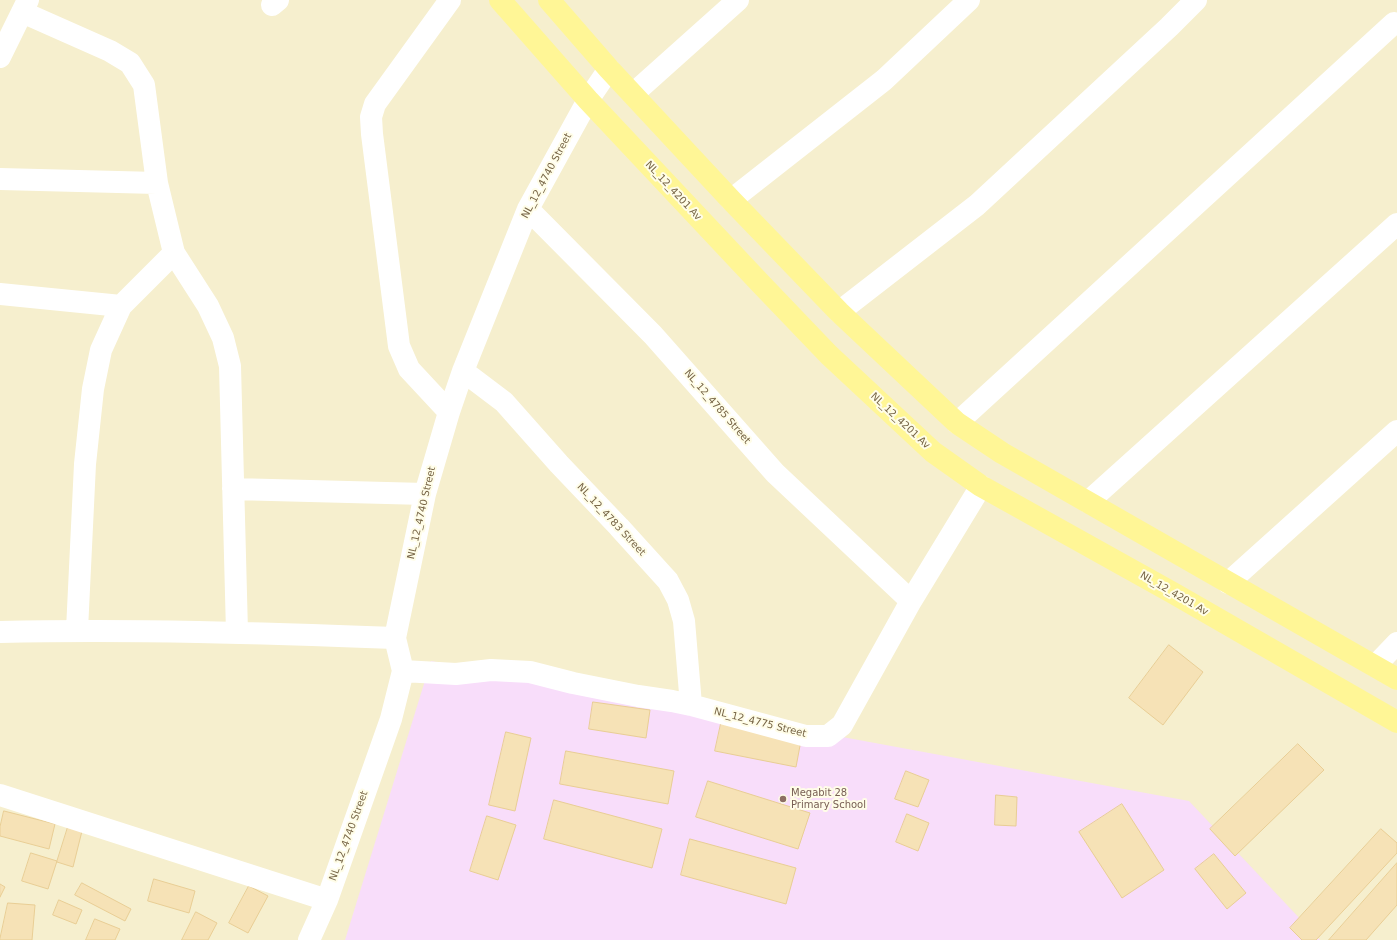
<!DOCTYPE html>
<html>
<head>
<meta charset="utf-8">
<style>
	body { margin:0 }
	canvas { display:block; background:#fefbe1 }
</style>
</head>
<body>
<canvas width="1397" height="940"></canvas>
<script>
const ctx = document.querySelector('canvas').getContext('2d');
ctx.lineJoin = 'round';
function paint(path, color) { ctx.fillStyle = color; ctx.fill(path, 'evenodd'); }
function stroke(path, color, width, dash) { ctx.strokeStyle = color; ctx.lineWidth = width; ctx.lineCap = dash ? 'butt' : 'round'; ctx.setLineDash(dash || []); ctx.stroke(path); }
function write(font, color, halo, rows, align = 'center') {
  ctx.font = font + ' "DejaVu Sans",sans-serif'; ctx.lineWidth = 4; ctx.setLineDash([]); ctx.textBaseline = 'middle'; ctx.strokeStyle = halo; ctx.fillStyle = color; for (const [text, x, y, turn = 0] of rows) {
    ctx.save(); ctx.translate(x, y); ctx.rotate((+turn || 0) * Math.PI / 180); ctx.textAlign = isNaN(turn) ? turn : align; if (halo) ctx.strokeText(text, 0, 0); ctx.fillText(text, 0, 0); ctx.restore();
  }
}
paint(new Path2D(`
	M0,0H1397V940H0Z`), '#f6efce');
paint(new Path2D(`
	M431,661L1189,801L1320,940H345Z`), '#f8ddfa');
const building = new Path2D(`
	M1169,645L1203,672L1163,725L1129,698Z
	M593,702L650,710L646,738L589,729Z
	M722,719L802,735L796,767L715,751Z
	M506,732L531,738L515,811L489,805Z
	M1298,744L1324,770L1235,856L1210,829Z
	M566,751L674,771L668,804L560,784Z
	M906,771L929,780L918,807L895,799Z
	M708,781L810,813L798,849L696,817Z
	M996,795L1017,797L1016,826L995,825Z
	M554,800L662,829L652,868L544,839Z
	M1122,804L1164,870L1122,898L1079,832Z
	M4,811L55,824L49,849L0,836V827Z
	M907,814L929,823L918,851L896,842Z
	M487,816L516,825L498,880L470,871Z
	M68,827L82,831L73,867L57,862Z
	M1381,829L1397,843V853L1316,940H1302L1290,928Z
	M690,839L796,868L786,904L681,875Z
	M31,853L57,861L48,889L22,881Z
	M1214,854L1246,893L1227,909L1195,869Z
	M1397,863V905L1366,940H1329Z
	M154,879L195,891L189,913L148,901Z
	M82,883L131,909L125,921L75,895Z
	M0,884L5,887L0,897Z
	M249,886L268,896L248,933L229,923Z
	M59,900L82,910L76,924L53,915Z
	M8,903L35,905L32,940H0Z
	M196,912L217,923L208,940H182Z
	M95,919L120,929L115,940H86Z`);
paint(building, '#f6e2b6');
stroke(building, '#e9ce95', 1);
stroke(new Path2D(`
	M272,5L278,0
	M22,12L110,51L130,63L144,85L157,183L174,253L208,306L223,338L230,366L237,632
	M0,57L28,0
	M633,94L738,0
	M0,179L157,183
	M731,200L884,80L969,0
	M528,209L653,335L775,473L911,601
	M0,294L121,306
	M839,312L977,205L1169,27L1196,0
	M463,371L504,402L559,464L619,527L668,581L678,600L684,621L691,705
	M449,412L409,369L399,346L372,134L371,117L375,104L450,0
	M957,423L1394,23
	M233,489L425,494
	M1088,502L1397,224
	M1228,583L1397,431
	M77,630L85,464L93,389L101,350L121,306L174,253
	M0,632C132,629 264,633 395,638
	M1375,666L1397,643
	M403,671L456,674L491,670L530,672L573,683L638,696L672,701L691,705L806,736H828L842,725L911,601L981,486
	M0,795L327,900
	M309,940L327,900L391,719L403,671L395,638L425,494L449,412L463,371L528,209L588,100L609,69`), '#fff', 22);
stroke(new Path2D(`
	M500,0L588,100L760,283L829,355L933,452L981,486L1173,593L1397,722
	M549,0L609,69L731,200L839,312L957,423L1002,453L1397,679`), '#fff696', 22);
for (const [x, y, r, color] of [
	[783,799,4,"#8d6e63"]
]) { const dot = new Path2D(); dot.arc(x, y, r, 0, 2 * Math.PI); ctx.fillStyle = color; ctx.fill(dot); stroke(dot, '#fffde8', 1.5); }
write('10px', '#776546', '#fffde8', [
	["NL_12_4740 Street",547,176,-62],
	["NL_12_4201 Av",673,191,47],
	["NL_12_4785 Street",717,407,49],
	["NL_12_4201 Av",900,421,43],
	["NL_12_4740 Street",422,513,-77],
	["NL_12_4783 Street",611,520,47],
	["NL_12_4201 Av",1174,594,30],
	["NL_12_4775 Street",760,723,14],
	["NL_12_4740 Street",349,836,-70]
]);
write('10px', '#785e54', '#fffde8', [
	["Megabit 28",791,793],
	["Primary School",791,805]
], 'left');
</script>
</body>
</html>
